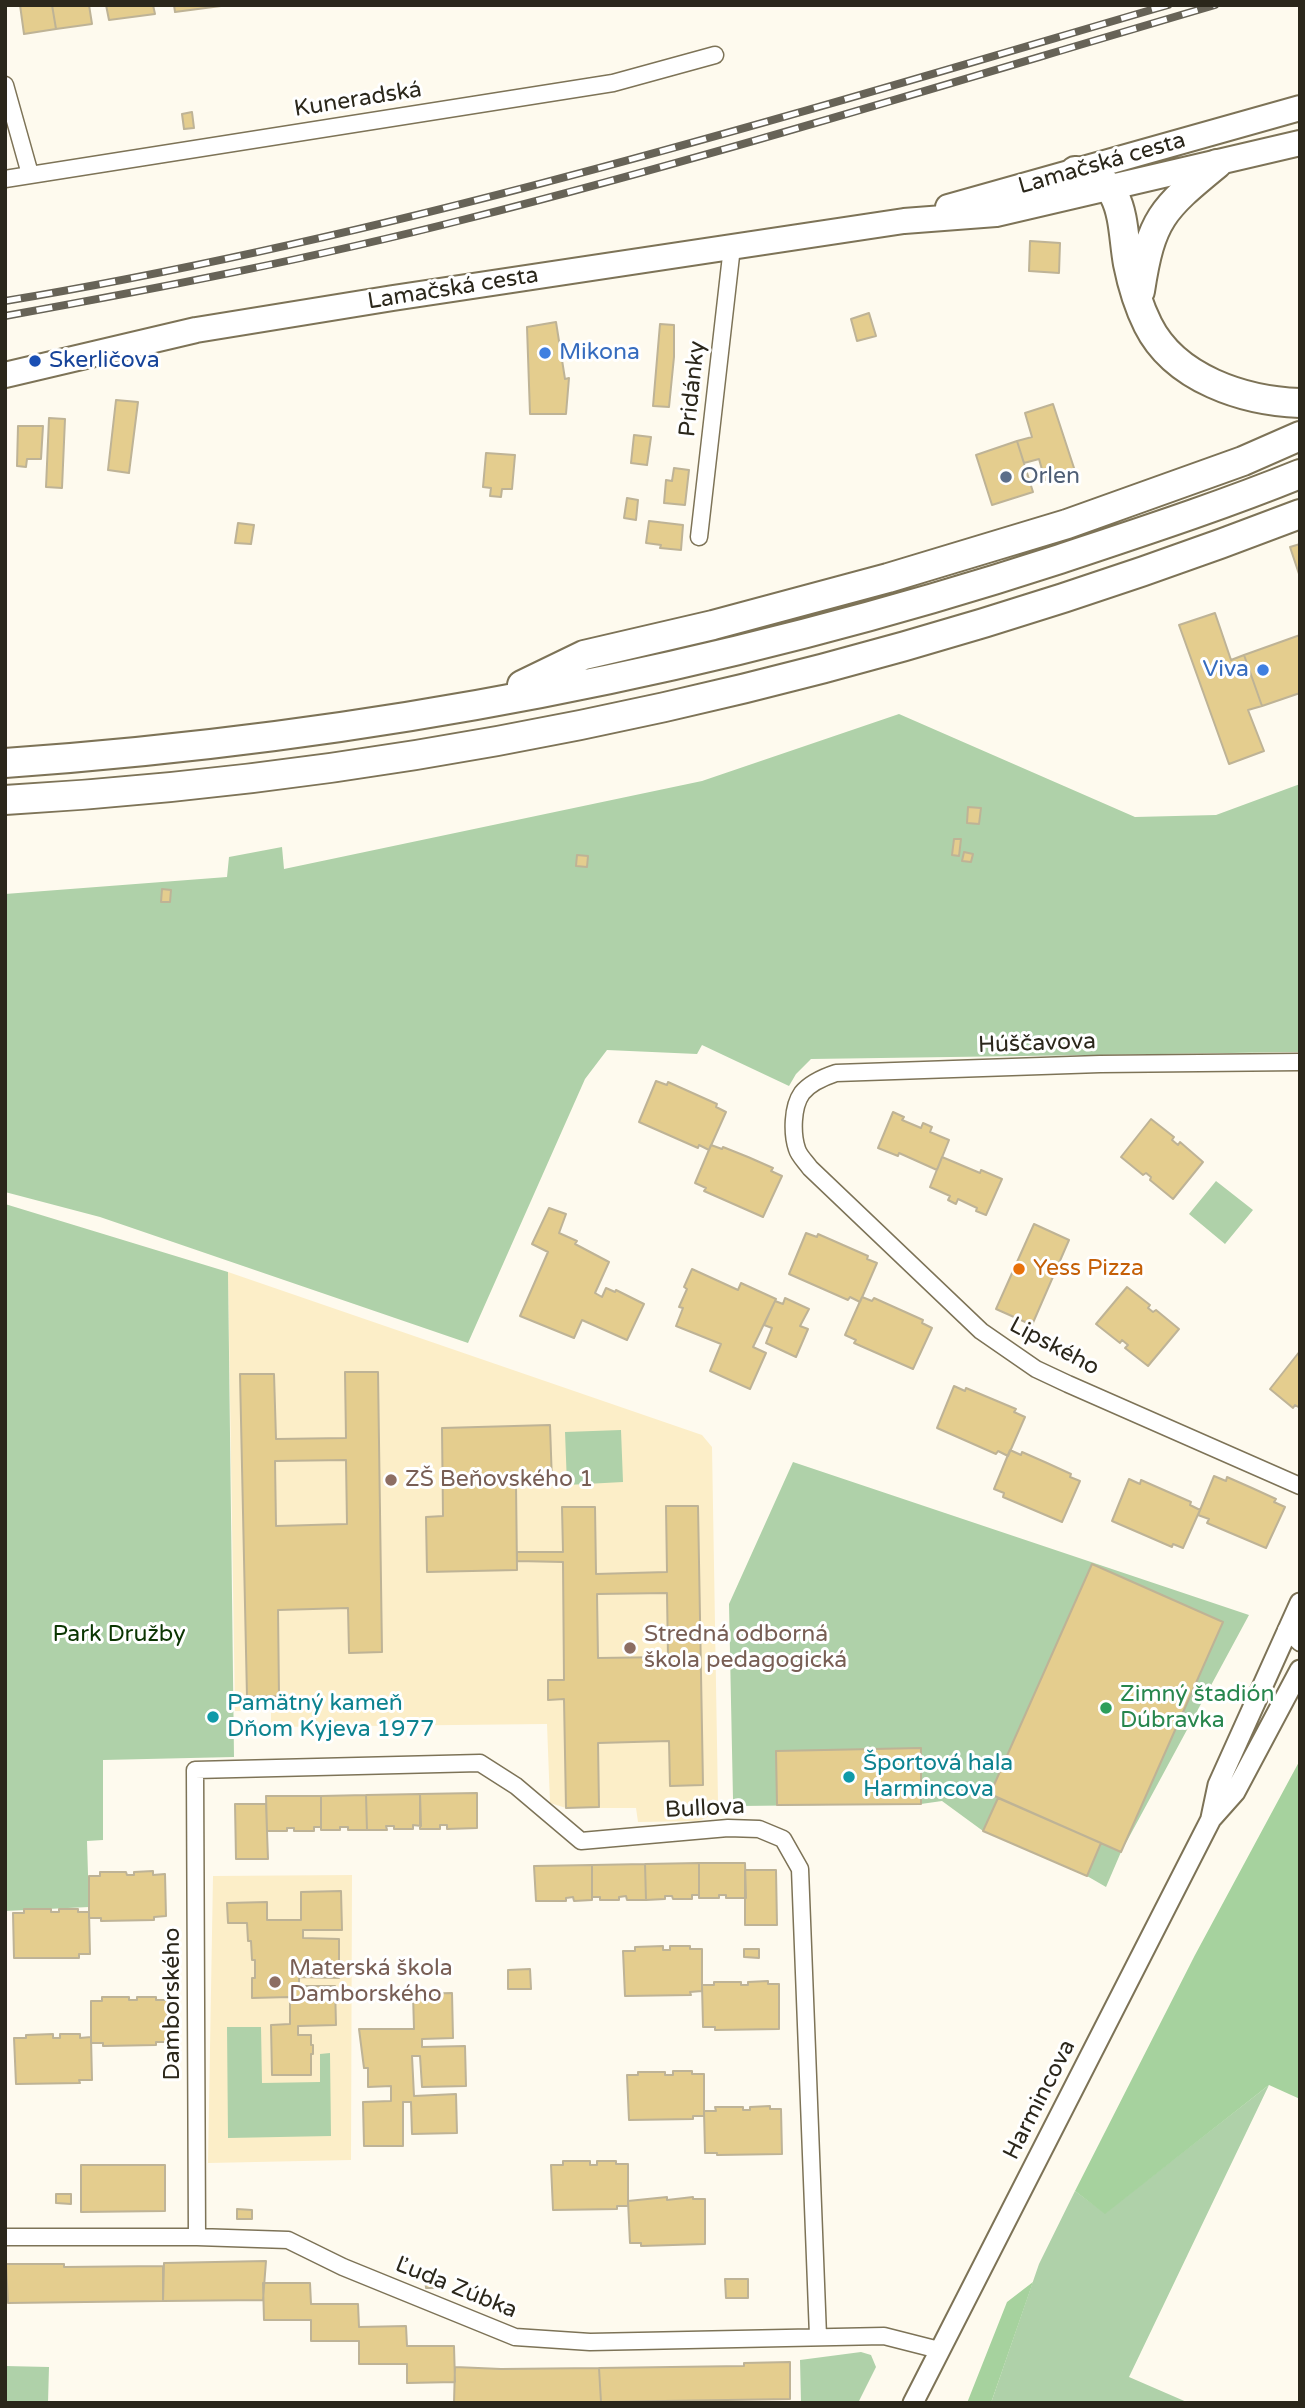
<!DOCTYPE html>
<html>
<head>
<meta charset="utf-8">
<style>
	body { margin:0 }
	#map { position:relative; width:1305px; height:2408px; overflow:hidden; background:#fefaee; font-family:"Varela Round",sans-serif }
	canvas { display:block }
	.frame { position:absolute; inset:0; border:7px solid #2b271b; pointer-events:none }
</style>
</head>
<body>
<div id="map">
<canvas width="1305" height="2408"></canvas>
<div class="frame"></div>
</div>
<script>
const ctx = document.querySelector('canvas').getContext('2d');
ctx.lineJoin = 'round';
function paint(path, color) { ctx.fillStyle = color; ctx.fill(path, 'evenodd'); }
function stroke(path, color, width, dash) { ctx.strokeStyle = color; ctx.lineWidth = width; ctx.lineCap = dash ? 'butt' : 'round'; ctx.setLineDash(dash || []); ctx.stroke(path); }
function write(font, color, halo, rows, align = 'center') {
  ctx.font = font + ' "Varela Round",sans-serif'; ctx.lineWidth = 6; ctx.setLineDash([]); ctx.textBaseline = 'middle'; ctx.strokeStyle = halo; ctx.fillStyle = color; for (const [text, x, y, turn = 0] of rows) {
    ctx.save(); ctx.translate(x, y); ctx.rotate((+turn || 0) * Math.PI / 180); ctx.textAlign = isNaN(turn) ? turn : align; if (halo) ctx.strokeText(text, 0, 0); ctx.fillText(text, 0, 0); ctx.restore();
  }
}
paint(new Path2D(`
	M228,1272L702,1435L712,1447L718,1802L712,1815L699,1821L638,1822L636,1808H566L550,1803L547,1724L271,1727V1711H235Z
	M352,1875L351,2160L208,2163L213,1876Z`), '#fceec8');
paint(new Path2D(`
	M899,714L1135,817L1216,815L1300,784V1052L811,1059L796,1074L789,1086L702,1045L697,1054L607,1050L585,1079L468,1343L100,1217L5,1192V894L227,877L229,857L282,847L284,869L702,781Z
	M1216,1181L1253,1210L1225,1244L1189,1214Z
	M5,1204L228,1272L234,1757L103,1760V1840L87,1841L89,1907L5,1911Z
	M621,1430L623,1482L567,1485L565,1432Z
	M793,1462L1249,1615L1121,1852L1106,1887L1087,1876L983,1831L942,1801L921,1804L740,1806L733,1799L729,1604Z
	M227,2027H261L262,2083L320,2082V2054L330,2053L331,2136L228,2138Z
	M1269,2085L1129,2377L1189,2403H991L1039,2264L1075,2191L1105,2213Z
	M861,2352L871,2355L876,2367L858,2403H801L800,2360Z
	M5,2366L49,2367L48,2403H5Z`), '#afd1a9');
paint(new Path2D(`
	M1300,1760V2099L1269,2085L1105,2214L1075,2191L1195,1955Z
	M1033,2282L991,2403H967L1007,2302Z`), '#a6d29e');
const building = new Path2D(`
	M20,5H52L56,29L24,34Z
	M52,5H89L92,24L56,29Z
	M106,5H153L155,14L109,20Z
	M174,5H221V6L175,12Z
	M192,112L194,128L184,129L182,114Z
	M1030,241L1060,243L1059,273L1029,271Z
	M869,313L876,336L857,341L851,319Z
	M556,322L565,379L569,378L566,414H530L527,327Z
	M660,324L674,325V357L669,407L653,406Z
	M116,400L138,402L129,473L108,470Z
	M1053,404L1075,471L1045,480L1039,459L1024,463L1017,441L1032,437L1025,413Z
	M49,418L65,419L62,488L46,487Z
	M18,426H43L41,459H27L26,467L17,466Z
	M634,435L651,437L647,465L631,463Z
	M1017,441L1033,492L992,505L976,455Z
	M486,453L515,455L512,489H502L501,497L490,496L491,488L483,487Z
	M674,468L689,470L685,505L664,503L666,480L672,481Z
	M627,498L638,500L636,520L624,518Z
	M649,521L683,525L681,550L660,548L661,545L646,543Z
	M238,523L254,525L251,544L235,543Z
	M1300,544V577L1290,547Z
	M1215,613L1231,660L1244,655L1262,706L1248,710L1264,751L1229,764L1179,625Z
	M1300,635V693L1262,706L1244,655Z
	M968,807L981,808L979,824L967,823Z
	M954,839H961L959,856L952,855Z
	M964,852L973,854L971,862L962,861Z
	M577,855L588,856L587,867L576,866Z
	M162,889L171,890L170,902H161Z
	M656,1081L667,1085L668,1082L717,1104L716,1107L726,1112L709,1150L699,1145L698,1148L639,1122Z
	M893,1112L904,1117L902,1120L921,1128L923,1123L932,1127L930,1132L949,1140L937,1170L899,1153L898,1156L878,1148Z
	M1151,1119L1174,1137L1172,1140L1178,1145L1180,1142L1203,1162L1173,1199L1150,1180L1151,1177L1146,1173L1143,1175L1121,1157Z
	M711,1145L722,1149L723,1147L748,1157L773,1168L771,1171L782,1176L763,1217L704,1191L706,1188L695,1183Z
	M942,1157L980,1173L981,1170L1002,1179L986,1215L976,1211L977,1208L958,1199L956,1204L948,1200L950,1196L930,1187Z
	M549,1208L566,1214L559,1233L577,1241L575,1244L609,1262L595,1293L602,1297L606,1288L615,1292L616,1290L644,1304L627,1340L582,1320L574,1338L520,1316L548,1252L532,1244Z
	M1034,1224L1069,1240L1032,1325L996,1309Z
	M806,1233L817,1237L818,1234L868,1256L867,1259L877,1263L860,1302L850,1297L848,1300L789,1274Z
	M692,1269L738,1290L741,1283L776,1299L753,1347L766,1353L750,1389L710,1371L721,1344L676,1326L683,1308L679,1307L687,1289L684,1287Z
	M1127,1287L1150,1305L1148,1308L1153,1312L1156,1310L1179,1329L1148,1366L1125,1348L1128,1345L1122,1340L1120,1343L1096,1324Z
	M862,1297L872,1301L874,1298L923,1320L922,1323L932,1328L913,1369L854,1343L856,1340L845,1335Z
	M785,1298L809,1309L800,1326L808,1329L796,1357L766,1343L772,1328L764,1325L775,1301L783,1304Z
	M1300,1351V1408L1295,1405L1293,1408L1270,1389Z
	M345,1372H378L382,1652L349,1653L348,1608L278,1610L279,1696L247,1697L240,1374H274L276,1439L346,1438ZM346,1460L347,1524L276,1526L275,1461Z
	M954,1386L965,1391L966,1388L1016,1409L1014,1412L1025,1417L1008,1456L998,1451L996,1454L937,1428Z
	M550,1425L552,1482L516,1484L517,1570L427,1572L426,1517L443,1516L442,1428Z
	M1010,1450L1021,1455L1022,1452L1047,1463L1071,1474L1070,1477L1080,1481L1062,1522L1003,1497L1004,1493L994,1489Z
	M1214,1476L1226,1481L1227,1477L1252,1488L1276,1499L1274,1502L1285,1507L1266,1548L1207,1523L1209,1519L1198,1515Z
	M1129,1479L1140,1484L1141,1480L1191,1502L1190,1505L1200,1510L1183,1548L1173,1544L1172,1547L1112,1521Z
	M666,1506H698L703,1785L670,1786L669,1741L598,1743L599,1807L566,1808L564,1699L548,1700V1680H564L563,1562L517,1561V1552H563L562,1507H595L596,1574L667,1572ZM667,1593L668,1657L598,1658L597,1594Z
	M1092,1564L1223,1622L1121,1852L990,1794Z
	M921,1748V1804L777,1805L776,1751Z
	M477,1793V1828L447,1829V1825H440V1829H420V1794Z
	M420,1794L421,1826L413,1825V1829H394V1826H386L387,1830H367L366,1795Z
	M366,1795L367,1830H348V1827H340V1830H321V1796Z
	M266,1796H321V1827H314V1831H294V1828H287V1831H267Z
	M998,1798L1101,1843L1087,1876L983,1831Z
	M235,1804H266L268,1859H236Z
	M699,1863V1895H692V1899H673L672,1896H665V1899L646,1900L645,1864Z
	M699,1863H745L746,1898H726V1895H719V1898H699Z
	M645,1864L646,1900H627L626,1896L619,1897V1900H600V1897H592V1865Z
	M592,1865V1900L574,1901L573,1897L566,1898V1901H536L534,1866Z
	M745,1870H776L777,1925H745Z
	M153,1871V1875L165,1874L166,1916L154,1917V1920L101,1921V1918H89V1876H100V1872H126L127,1875H134V1872Z
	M341,1891L342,1930H303V1938L339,1939V1978L299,1977V1986H335L336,2025L298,2026V2035H311V2045H313V2054H311V2075H272L271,2025L290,2024V1997L252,1998V1978H255V1960H252L251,1941H248L247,1923H228L227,1903L267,1902V1920H301V1892Z
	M24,1909H51V1912H59V1909H78V1912H89L90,1954H79V1958H14L13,1913H24Z
	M663,1946V1950H670V1946H690V1949H702V1991L690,1992L691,1995L625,1996L623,1951H635V1947Z
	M744,1949H759V1958L744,1957Z
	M530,1969L531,1989H508V1970Z
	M768,1981V1984H779V2029L715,2030V2027H703L702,1985H714V1982H741V1985H748V1982Z
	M452,1993L453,2038L422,2039V2047L465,2046L466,2086L422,2087L420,2056H412L414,2096L456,2094L457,2133L412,2134L411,2102H403V2146H364L363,2102L391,2101V2086L368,2087V2068H364L359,2029H414L413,1994Z
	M102,1997H129V2000H137V1997H156V2000H167L168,2042H156V2045L103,2046V2043H91V2001H102Z
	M53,2034V2038H60V2034H80V2038L91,2037L92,2080H79L80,2083L16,2084L14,2038H26V2035Z
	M673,2071H692V2074H704V2116H693V2119L629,2120L627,2075H638V2072H665V2075H673Z
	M770,2106V2109H781L782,2154L717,2155V2153H705L704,2111H716L715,2107H743V2110H750V2107Z
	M563,2161H590V2165H597V2161H616V2164H628V2206H617V2209L553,2210L551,2165H563Z
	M81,2165H165V2211L81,2212Z
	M56,2194H71V2204L56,2203Z
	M667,2197V2200L693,2197V2199H705V2244L641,2246V2243H630L628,2201Z
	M237,2209L252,2210V2219H237Z
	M266,2261L263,2300L163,2301L164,2263Z
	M6,2264H64V2267L163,2266V2301L8,2303Z
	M425,2278H442V2288H426Z
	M725,2279H748V2298H726Z
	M263,2283H310L311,2304H358L359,2327L406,2326L407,2346H454L455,2382L407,2383V2364H359V2341H311V2320H264Z
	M790,2362V2399L601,2402L599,2368L744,2366V2363Z
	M455,2367L501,2369L599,2368L601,2402L454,2403Z`);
paint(building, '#e4cd8e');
stroke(building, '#beb396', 2);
const minor = new Path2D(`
	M5,85L30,174
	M5,179L613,83L715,55
	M699,537L732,247
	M1300,1062L1100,1064L836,1073C824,1077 810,1083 802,1093C792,1107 792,1134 797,1149C799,1156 806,1162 810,1168L981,1331L1036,1369L1068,1384L1300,1486
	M1286,1630L1300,1643
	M5,2237H197L288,2240L343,2267L515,2337L590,2342L884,2336L939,2350
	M197,2237L195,1770L480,1763L516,1786L581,1841L728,1828L759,1829L783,1839L800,1869L818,2336`);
const tertiary = new Path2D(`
	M1211,1818L1218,1785L1300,1603
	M913,2403L1211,1819L1235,1792L1300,1670`);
const primary = new Path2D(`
	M948,207L1300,108
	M5,375L196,330L393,298L904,221L996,214L1300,143`);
const motorway = new Path2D(`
	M1075,171C1127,177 1121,226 1128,264C1132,284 1139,307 1148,325C1175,379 1244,401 1300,403
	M1140,291C1151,219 1162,209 1217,164
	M522,685L584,655L713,625L888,578L1067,524L1243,461L1300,436
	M5,763C363,738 719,670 1060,559C1141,532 1221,506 1300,474
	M5,800C447,775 888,673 1300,514`);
stroke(minor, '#7d7357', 19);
stroke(tertiary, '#7d7357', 23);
stroke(primary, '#7d7357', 28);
stroke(motorway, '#7d7357', 32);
stroke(minor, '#fff', 16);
stroke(tertiary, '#fff', 19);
stroke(primary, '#fff', 24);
stroke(motorway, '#fff', 28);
const rail = new Path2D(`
	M5,301C400,235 784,117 1168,5
	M5,316C160,288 314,258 466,219C718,155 966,78 1215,5`);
stroke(rail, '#676357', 8);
stroke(rail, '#fff', 5, [16]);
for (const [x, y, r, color] of [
	[545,353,7,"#3f7fe0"],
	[35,361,7,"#1a4fb4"],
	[1006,477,7,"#5c6f8a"],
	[1263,670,7,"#3f7fe0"],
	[1019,1269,7,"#e8710a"],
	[391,1480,7,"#8d6e63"],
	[630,1648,7,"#8d6e63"],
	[1106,1708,7,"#2e9e5b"],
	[213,1717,7,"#0f9aa8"],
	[849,1777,7,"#0f9aa8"],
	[275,1982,7,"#8d6e63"]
]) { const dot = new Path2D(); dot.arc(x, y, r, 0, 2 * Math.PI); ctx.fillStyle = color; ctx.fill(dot); stroke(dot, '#fff', 2.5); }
write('23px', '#2b271b', '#fff', [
	["Kuneradská",358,100,-9],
	["Lamačská cesta",1102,164,-16],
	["Lamačská cesta",453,289,-9],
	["Pridánky",693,389,-84],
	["Húščavova",1037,1044,-2],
	["Lipského",1054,1347,28],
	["Bullova",705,1809,-3],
	["Damborského",173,2004,-90],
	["Harmincova",1040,2100,-63],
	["Ľuda Zúbka",456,2288,22]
]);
write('23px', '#366cbe', '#fff', [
	["Mikona",559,353],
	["Viva",1249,670,"right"]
], 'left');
write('23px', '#164399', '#fff', [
	["Skerličova",49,361]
], 'left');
write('23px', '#4e5e75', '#fff', [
	["Orlen",1020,477]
], 'left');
write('23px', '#c56008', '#fff', [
	["Yess Pizza",1033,1269]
], 'left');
write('23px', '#785e54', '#fff', [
	["ZŠ Beňovského 1",405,1480],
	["Stredná odborná",644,1635],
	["škola pedagogická",644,1661],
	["Materská škola",289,1969],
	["Damborského",289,1995]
], 'left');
write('23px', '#0a3501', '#fff', [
	["Park Družby",119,1635]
]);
write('23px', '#27864d', '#fff', [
	["Zimný štadión",1120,1695],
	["Dúbravka",1120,1721]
], 'left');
write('23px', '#0d838f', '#fff', [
	["Pamätný kameň",227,1704],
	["Dňom Kyjeva 1977",227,1730],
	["Športová hala",863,1764],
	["Harmincova",863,1790]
], 'left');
</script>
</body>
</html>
